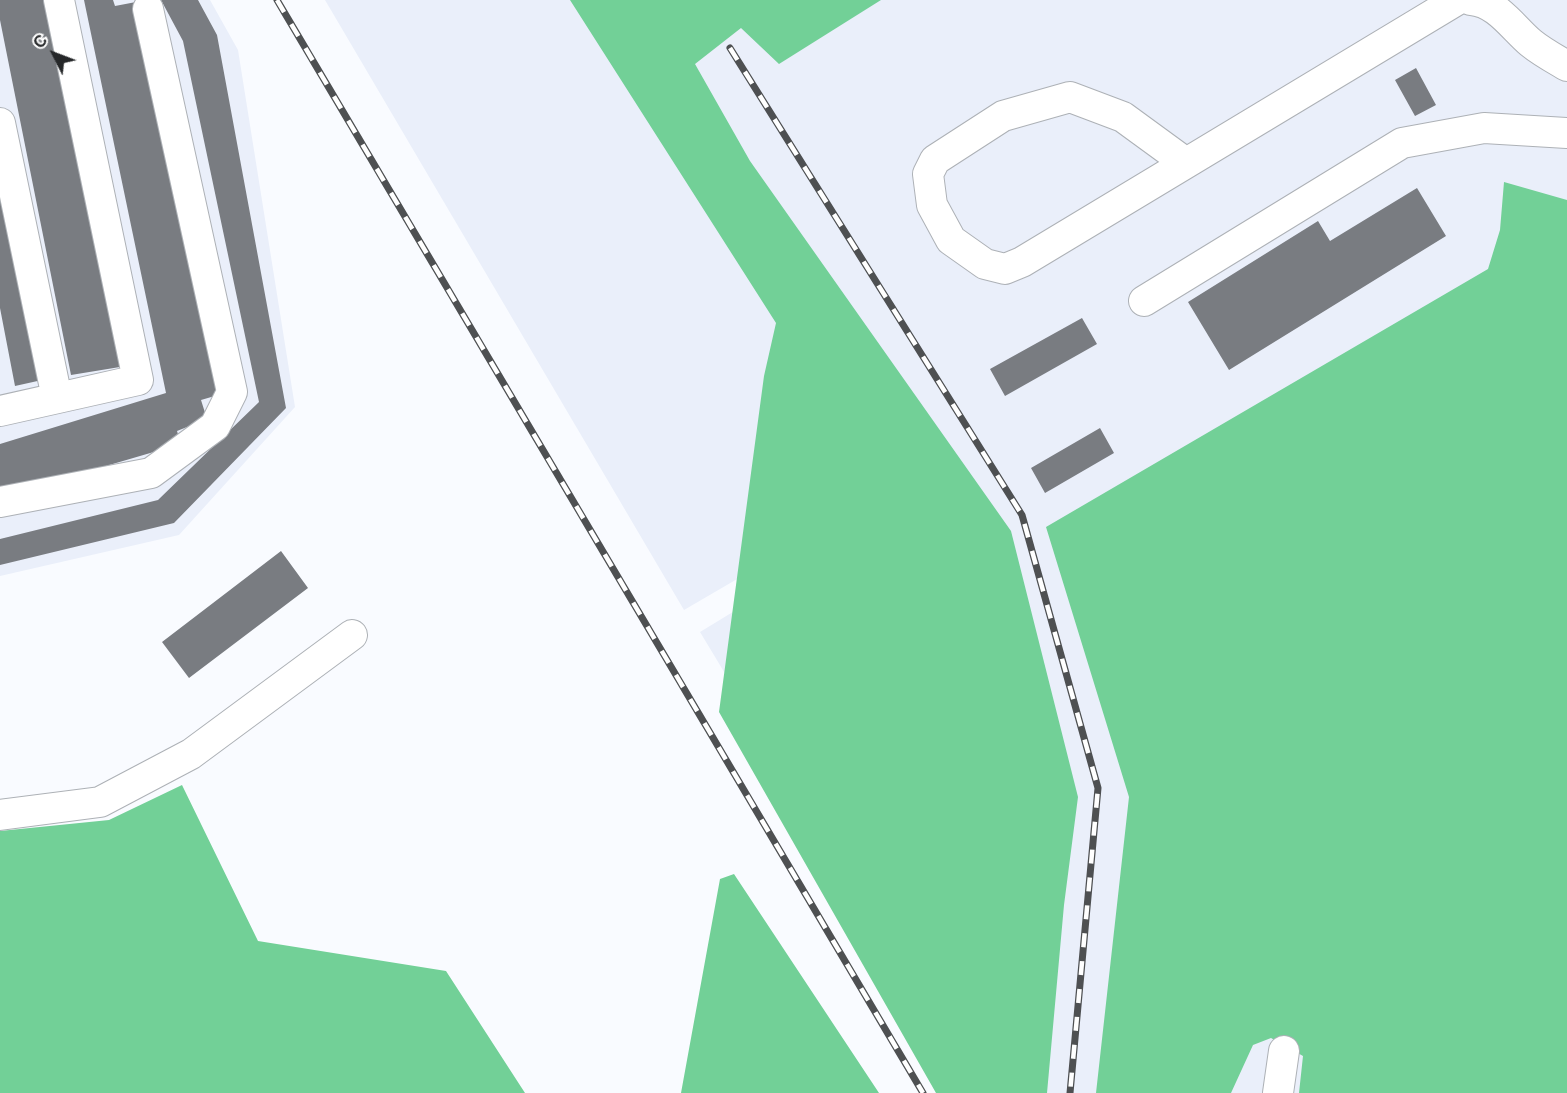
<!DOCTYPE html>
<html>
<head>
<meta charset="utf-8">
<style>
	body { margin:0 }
	#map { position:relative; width:1567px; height:1093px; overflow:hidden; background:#f9fbff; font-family:Arial,sans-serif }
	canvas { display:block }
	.north { position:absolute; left:24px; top:24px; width:60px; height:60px; -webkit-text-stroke:4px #fff; paint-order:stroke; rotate:312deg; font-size:16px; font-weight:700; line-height:24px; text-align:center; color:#252729 }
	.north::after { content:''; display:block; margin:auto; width:21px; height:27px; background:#252729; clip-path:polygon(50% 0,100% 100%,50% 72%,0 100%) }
</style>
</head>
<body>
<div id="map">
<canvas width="1567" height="1093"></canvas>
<div class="north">С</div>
</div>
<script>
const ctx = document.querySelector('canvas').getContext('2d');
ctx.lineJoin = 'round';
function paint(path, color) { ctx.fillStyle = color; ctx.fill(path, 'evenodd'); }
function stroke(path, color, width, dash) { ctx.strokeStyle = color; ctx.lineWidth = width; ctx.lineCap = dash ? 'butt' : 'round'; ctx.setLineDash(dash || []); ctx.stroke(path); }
paint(new Path2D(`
	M0,0H210L238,50L295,407L179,535L0,576Z
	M325,0H596L890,490L684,610Z
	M612,0H1567V1093H978L700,632L915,501Z`), '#eaeffa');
paint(new Path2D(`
	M570,0H881L779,64L741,28L695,64L750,161L1011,531L1078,797L1064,905L1047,1093H936L719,712L764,376L776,323Z
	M1504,182L1567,200V1093H1299L1303,1056L1271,1038L1253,1045L1231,1093H1096L1129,797L1046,527L1488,269L1500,230Z
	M182,785L258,941L446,971L525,1093H0V831L109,820Z
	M734,874L879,1093H681L720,879Z`), '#72d097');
paint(new Path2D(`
	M0,0H51L126,366L71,375L0,20Z
	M84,0H113L115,6L136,2L225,393L201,400L207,419L177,431L181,444L0,497V444L166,393Z
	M161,0H198L217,35L286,408L174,523L0,565V539L158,500L259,402L183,41Z
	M1416,68L1436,105L1415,116L1395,80Z
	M0,173L42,380L15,386L0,308Z
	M1417,188L1446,236L1229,370L1188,302L1318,221L1330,241Z
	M1082,318L1097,344L1005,396L990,369Z
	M1100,428L1114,453L1045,493L1031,468Z
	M281,551L308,588L189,678L162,642Z`), '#797c81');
const minor = new Path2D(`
	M1471,0C1497,2 1513,28 1531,43C1542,52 1555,59 1567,66
	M0,123L57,398
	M1186,163L1123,117L1070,97L1003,116L935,160L928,174L932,205L951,240L985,264L1005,269L1022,262L1457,0
	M1144,301L1402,143L1484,128L1567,133
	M0,411L138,380L59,0
	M0,502L151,473L215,426L232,392L148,9
	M0,815L100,802L191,754L352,635
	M1278,1093L1284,1051`);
stroke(minor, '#adb1b6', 32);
stroke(minor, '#fff', 30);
const rail = new Path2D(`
	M277,0L923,1093
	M730,48L1022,515L1098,788L1070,1093`);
stroke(rail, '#4e5052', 7);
stroke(rail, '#fff', 4.5, [14]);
</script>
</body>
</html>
